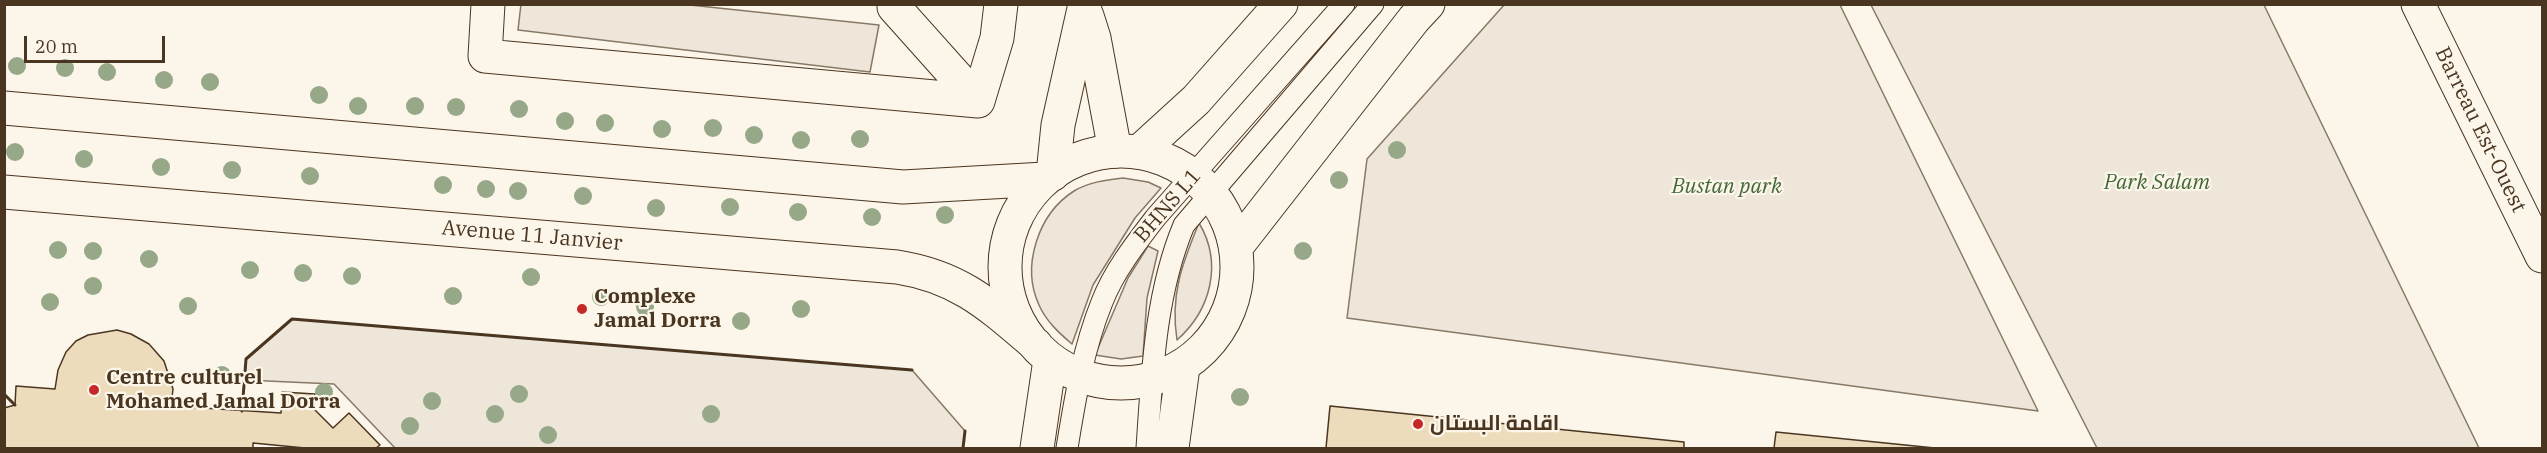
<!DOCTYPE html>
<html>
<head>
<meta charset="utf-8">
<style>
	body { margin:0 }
	#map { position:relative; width:2547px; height:453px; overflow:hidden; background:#fbf6e9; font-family:"IBM Plex Serif",serif }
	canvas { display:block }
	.frame { position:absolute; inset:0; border:6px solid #4a3520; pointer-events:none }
	.scale { position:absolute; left:24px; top:36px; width:141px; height:27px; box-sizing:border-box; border:3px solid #4a3520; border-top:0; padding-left:8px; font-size:18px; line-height:21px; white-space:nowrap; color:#4a3520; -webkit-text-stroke:4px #fbf6e9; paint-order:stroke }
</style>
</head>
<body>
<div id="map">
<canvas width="2547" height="453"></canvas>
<div class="frame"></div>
<div class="scale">20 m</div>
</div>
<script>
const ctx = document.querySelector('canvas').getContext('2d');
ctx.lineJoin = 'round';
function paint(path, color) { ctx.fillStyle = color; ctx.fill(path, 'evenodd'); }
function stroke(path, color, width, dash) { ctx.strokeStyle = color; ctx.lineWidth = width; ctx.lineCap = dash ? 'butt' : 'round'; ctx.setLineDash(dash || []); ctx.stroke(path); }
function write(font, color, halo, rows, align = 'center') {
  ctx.font = font + ' "IBM Plex Serif",Cairo,serif'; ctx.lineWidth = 4.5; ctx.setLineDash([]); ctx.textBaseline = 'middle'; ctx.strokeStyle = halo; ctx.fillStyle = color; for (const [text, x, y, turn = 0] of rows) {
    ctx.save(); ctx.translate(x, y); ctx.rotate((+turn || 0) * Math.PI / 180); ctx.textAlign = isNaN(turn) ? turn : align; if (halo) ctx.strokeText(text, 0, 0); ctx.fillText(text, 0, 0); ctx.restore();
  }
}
const green = new Path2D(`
	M521,4L690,5L879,25L870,72L518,30Z
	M1504,5H1840L2038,411L1347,318L1367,159Z
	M1871,5H2264L2479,448H2097Z
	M1123,178L1148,182L1161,188L1135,218L1093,285L1072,344C1059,333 1046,321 1039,305C1021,266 1038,214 1074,191C1089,182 1106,180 1123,178Z
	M1199,223C1223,263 1211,310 1177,340C1170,295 1182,264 1199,223Z
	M1148,246L1158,251L1147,298L1143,356L1121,359L1095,355L1128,278Z
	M292,319L912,370L965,431L963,448H395L334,384L245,380L246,359Z`);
paint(green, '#ede6d9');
stroke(green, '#887966', 1.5);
const building = new Path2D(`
	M117,330L131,334L149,344L164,361L173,389L171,406L281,413L282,392L315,394L314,409L333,428L349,413L380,445L376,448H305L253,443V448H4V408L15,405L16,386L55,389L58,370L66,352L76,341L88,335Z
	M1330,406L1684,442V448H1326Z
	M1776,432L1935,448H1774Z`);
paint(building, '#ecdcbc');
stroke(building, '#4a3520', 1.5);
const lane = new Path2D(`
	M1067,448C1075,399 1083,349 1102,302C1114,271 1136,243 1156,217L1344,4
	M1147,448C1152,374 1155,294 1184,225L1373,4`);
const street = new Path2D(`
	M488,4L485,56L978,101
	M894,7L978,101
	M1087,16L1094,38L1115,151
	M978,101L997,38L1001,4
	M1053,174L1058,125L1085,4`);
const secondary = new Path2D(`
	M4,108L903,187L1045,179
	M1005 267a116 116 0 1 1 232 0a116 116 0 1 1-232 0Z
	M1139,152L1196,100L1281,4
	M4,192L897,267C960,277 989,305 1036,345
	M1236,247L1414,19L1428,4
	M1037,448L1050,360
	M1172,448L1183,367`);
const primary = new Path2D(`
	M2418,4L2542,256`);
stroke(lane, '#4a3520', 23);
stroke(street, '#4a3520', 35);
stroke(secondary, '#4a3520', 35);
stroke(primary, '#4a3520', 35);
stroke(lane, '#fbf6e9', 21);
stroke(street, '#fbf6e9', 33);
stroke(secondary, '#fbf6e9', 33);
stroke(primary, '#fbf6e9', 33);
stroke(new Path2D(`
	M4,394L15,405
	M242,411L246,359L292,319L912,370
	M963,448L965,431`), '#4a3520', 3);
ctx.fillStyle = '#96a887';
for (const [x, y] of [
	[17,66],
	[65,68],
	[107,72],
	[164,80],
	[210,82],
	[319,95],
	[358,106],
	[415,106],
	[456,107],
	[519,109],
	[565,121],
	[605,123],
	[713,128],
	[662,129],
	[754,135],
	[860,139],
	[801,140],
	[1397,150],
	[15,152],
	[84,159],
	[161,167],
	[232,170],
	[310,176],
	[1339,180],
	[443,185],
	[486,189],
	[518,191],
	[583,196],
	[730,207],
	[656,208],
	[798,212],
	[945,215],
	[872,217],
	[58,250],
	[93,251],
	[1303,251],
	[149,259],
	[250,270],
	[303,273],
	[352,276],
	[531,277],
	[93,286],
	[453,296],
	[601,297],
	[50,302],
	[188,306],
	[645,307],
	[801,309],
	[741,321],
	[222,375],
	[324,392],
	[519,394],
	[1240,397],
	[432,401],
	[495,414],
	[711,414],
	[410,426],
	[548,435]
]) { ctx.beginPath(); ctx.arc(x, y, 9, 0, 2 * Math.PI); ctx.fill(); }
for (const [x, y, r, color] of [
	[582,309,6,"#c62828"],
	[94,390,6,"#c62828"],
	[1418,424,6,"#c62828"]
]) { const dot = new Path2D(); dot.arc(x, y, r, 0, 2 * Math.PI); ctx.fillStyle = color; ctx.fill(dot); stroke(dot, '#fbf6e9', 2); }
write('21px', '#4a3520', '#fbf6e9', [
	["Barreau Est-Ouest",2480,130,64],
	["BHNS L1",1168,206,-49],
	["Avenue 11 Janvier",532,236,5]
]);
write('italic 21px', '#436837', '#fbf6e9', [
	["Park Salam",2157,183],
	["Bustan park",1727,187]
]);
write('bold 21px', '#4a3520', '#fbf6e9', [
	["Complexe",594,297],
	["Jamal Dorra",594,321],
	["Centre culturel",106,378],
	["Mohamed Jamal Dorra",106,402],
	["اقامة البستان",1430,424]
], 'left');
</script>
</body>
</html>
